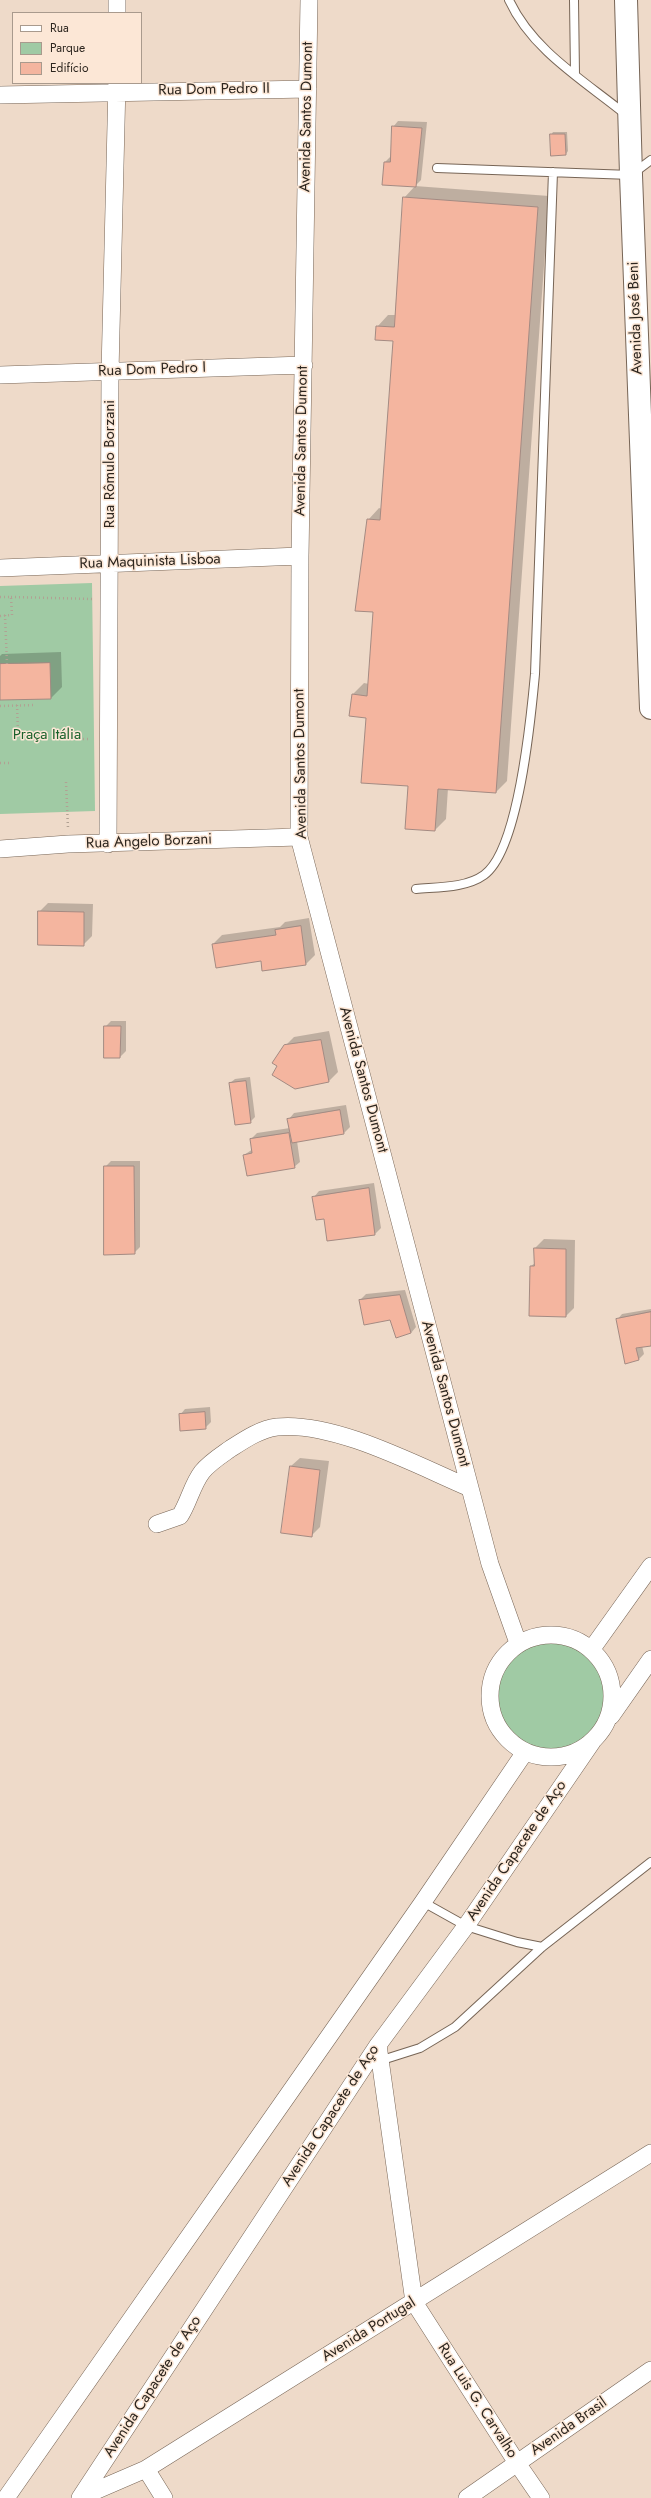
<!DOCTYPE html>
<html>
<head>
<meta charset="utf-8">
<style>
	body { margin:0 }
	#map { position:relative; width:651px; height:2498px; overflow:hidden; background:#eedac9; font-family:Jost,sans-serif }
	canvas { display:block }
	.legend { position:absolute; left:12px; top:12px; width:130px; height:72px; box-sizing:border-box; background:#fce7d6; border:1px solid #a99a8d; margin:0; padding:5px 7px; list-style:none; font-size:12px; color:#2d261f }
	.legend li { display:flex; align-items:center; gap:8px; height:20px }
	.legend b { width:20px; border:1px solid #a99a8d }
</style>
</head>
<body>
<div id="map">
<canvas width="651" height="2498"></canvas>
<ul class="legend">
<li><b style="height:5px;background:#fff"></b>Rua</li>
<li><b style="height:11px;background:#a0caa4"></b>Parque</li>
<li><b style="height:11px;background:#f4b59f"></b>Edifício</li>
</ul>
</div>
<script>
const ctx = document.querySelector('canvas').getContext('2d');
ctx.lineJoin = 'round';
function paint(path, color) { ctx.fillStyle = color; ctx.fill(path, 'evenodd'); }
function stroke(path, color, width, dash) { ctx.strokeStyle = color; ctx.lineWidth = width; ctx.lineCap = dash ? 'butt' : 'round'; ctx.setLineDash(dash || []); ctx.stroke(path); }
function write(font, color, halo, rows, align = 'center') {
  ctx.font = font + ' Jost,sans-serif'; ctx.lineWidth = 3; ctx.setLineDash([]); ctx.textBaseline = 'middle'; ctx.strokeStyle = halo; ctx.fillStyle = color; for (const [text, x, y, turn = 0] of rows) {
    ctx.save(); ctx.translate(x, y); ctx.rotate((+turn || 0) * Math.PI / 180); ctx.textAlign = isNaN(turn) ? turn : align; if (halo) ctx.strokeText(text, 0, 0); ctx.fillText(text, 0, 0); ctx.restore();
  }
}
paint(new Path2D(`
	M92,583L95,811L0,814V586Z
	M497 1695a54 54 0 1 1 108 0a54 54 0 1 1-108 0Z`), '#a0caa4');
paint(new Path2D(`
	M398,121L427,122L421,180L415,186L385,162L391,156L393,127Z
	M553,132H567L568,151L566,154L551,135Z
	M415,186L549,196L507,781L496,792L448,788L446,819L435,830L353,694L364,683L369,684L374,612L368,520L379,508L382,509L394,340L377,327L388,315H396L404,198Z
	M61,652L62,687L51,698L0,699V656L2,654Z
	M48,903L93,904L92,936L83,945L39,912Z
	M309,918L315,955L306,964L263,970L262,960L213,944L222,935L280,927L285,922Z
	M111,1021H126V1051L120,1057L105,1027Z
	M329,1031L338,1072L329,1081L296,1088L285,1046L294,1037Z
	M250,1077L255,1117L250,1122L230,1083L235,1079Z
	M346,1105L350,1127L344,1133L297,1141L300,1162L294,1167L244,1155L253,1149L251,1139L257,1133L290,1128L289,1119L294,1113Z
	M111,1161H140V1247L134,1253L105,1167Z
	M374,1183L381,1228L375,1234L325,1218L314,1197L319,1191Z
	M544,1239L575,1240L574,1308L566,1316L531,1266L535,1263V1248Z
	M405,1290L416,1327L411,1333L360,1300L366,1294Z
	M651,1309V1345L642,1346L644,1354L639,1359L625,1363L617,1320L622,1314Z
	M210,1407L211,1422L205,1428L180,1415L185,1409Z
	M300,1458L329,1461L320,1527L311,1536L291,1466Z`), '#0003');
const building = new Path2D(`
	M392,126L422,128L416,187L382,185L384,162H390Z
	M550,134H565L566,155L551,156Z
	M403,197L538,207L496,793L438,789L435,831L405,829L408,786L361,783L366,718L349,716L352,694L367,696L373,612L355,611L367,519L380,520L393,341L375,340L376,326L394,327Z
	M50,663L51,699L0,700V664Z
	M38,911L84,912V946L38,945Z
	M301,926L306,965L262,971L261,961L216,968L212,944L276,935L275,930Z
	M104,1026H121L120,1058H104Z
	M321,1040L329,1082L295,1089L272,1075L277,1066L272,1063L284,1045Z
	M246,1081L251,1123L235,1125L229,1083Z
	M340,1110L344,1134L292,1143L287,1119Z
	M289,1133L295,1168L247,1176L243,1155L252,1153L250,1139Z
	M104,1166H134L135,1254L104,1255Z
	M369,1188L375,1235L327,1241L324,1219L316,1220L312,1197Z
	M534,1248L566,1249V1317L529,1316L530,1266H534Z
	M400,1295L411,1333L396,1338L390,1320L364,1325L359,1300Z
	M651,1312V1346L636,1348L639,1360L625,1364L616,1319Z
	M205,1412L206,1429L180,1431L179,1414Z
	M290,1466L320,1470L312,1537L281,1533Z`);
paint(building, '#f4b59f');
stroke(building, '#a38a82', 1);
const lane = new Path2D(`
	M509,0C532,50 583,80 625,114
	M574,0L575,74
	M437,168L631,175L651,160
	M416,889C438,887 466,888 484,875C519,850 531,717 535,674L553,172
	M423,1902L466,1926L517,1942L542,1947
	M379,2061L420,2048L455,2027L542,1947L651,1862`);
const street = new Path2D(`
	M309,0L300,556L299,837L490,1564L518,1643
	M117,13V0
	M0,95L308,89
	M0,375L304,365
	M0,568L300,556
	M108,844L110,372L117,83
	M0,849L68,844L299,837
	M157,1524L180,1516C189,1502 192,1485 202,1472C209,1463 220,1456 230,1449C244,1440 260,1429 277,1427C334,1421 416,1465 470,1488
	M490 1696a61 61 0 1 1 122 0a61 61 0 1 1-122 0Z
	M591,1650L651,1566
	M611,1716L651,1659
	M378,2045L414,2302L517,2463L541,2498
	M146,2469L164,2498
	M81,2497L146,2469L651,2153
	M6,2498L423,1902L525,1752
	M80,2498L378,2045L466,1926L592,1742
	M467,2498L651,2370`);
const secondary = new Path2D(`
	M626,0L631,175L651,708`);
stroke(lane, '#776556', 10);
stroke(street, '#776556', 18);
stroke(secondary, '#776556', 24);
stroke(new Path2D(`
	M0,597H11L12,615L0,616
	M11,597L93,599
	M5,615L7,664
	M17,705L18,733
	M0,706L34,705
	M67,739H91
	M0,763H11
	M66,782L68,828`), '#b1a193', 2.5, [1, 3]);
stroke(lane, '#fff', 8);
stroke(street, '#fff', 17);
stroke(secondary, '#fff', 22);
write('15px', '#2d261f', '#fce7d6', [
	["Rua Dom Pedro II",214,90,-1],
	["Avenida Santos Dumont",307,117,-89],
	["Avenida José Beni",636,318,-92],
	["Rua Dom Pedro I",152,370,-2],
	["Avenida Santos Dumont",302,441,-89],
	["Rua Rômulo Borzani",110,464,-90],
	["Rua Maquinista Lisboa",150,562,-2],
	["Avenida Santos Dumont",301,764,-91],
	["Rua Angelo Borzani",149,842,-2],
	["Avenida Santos Dumont",363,1080,75],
	["Avenida Santos Dumont",445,1394,75],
	["Avenida Capacete de Aço",517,1851,-56],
	["Avenida Capacete de Aço",331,2116,-57],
	["Avenida Portugal",369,2330,-32],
	["Avenida Capacete de Aço",153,2387,-57],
	["Rua Luis G. Carvalho",477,2401,57],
	["Avenida Brasil",569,2427,-35]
]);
write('15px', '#1a612b', '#fce7d6', [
	["Praça Itália",47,735]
]);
</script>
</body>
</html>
